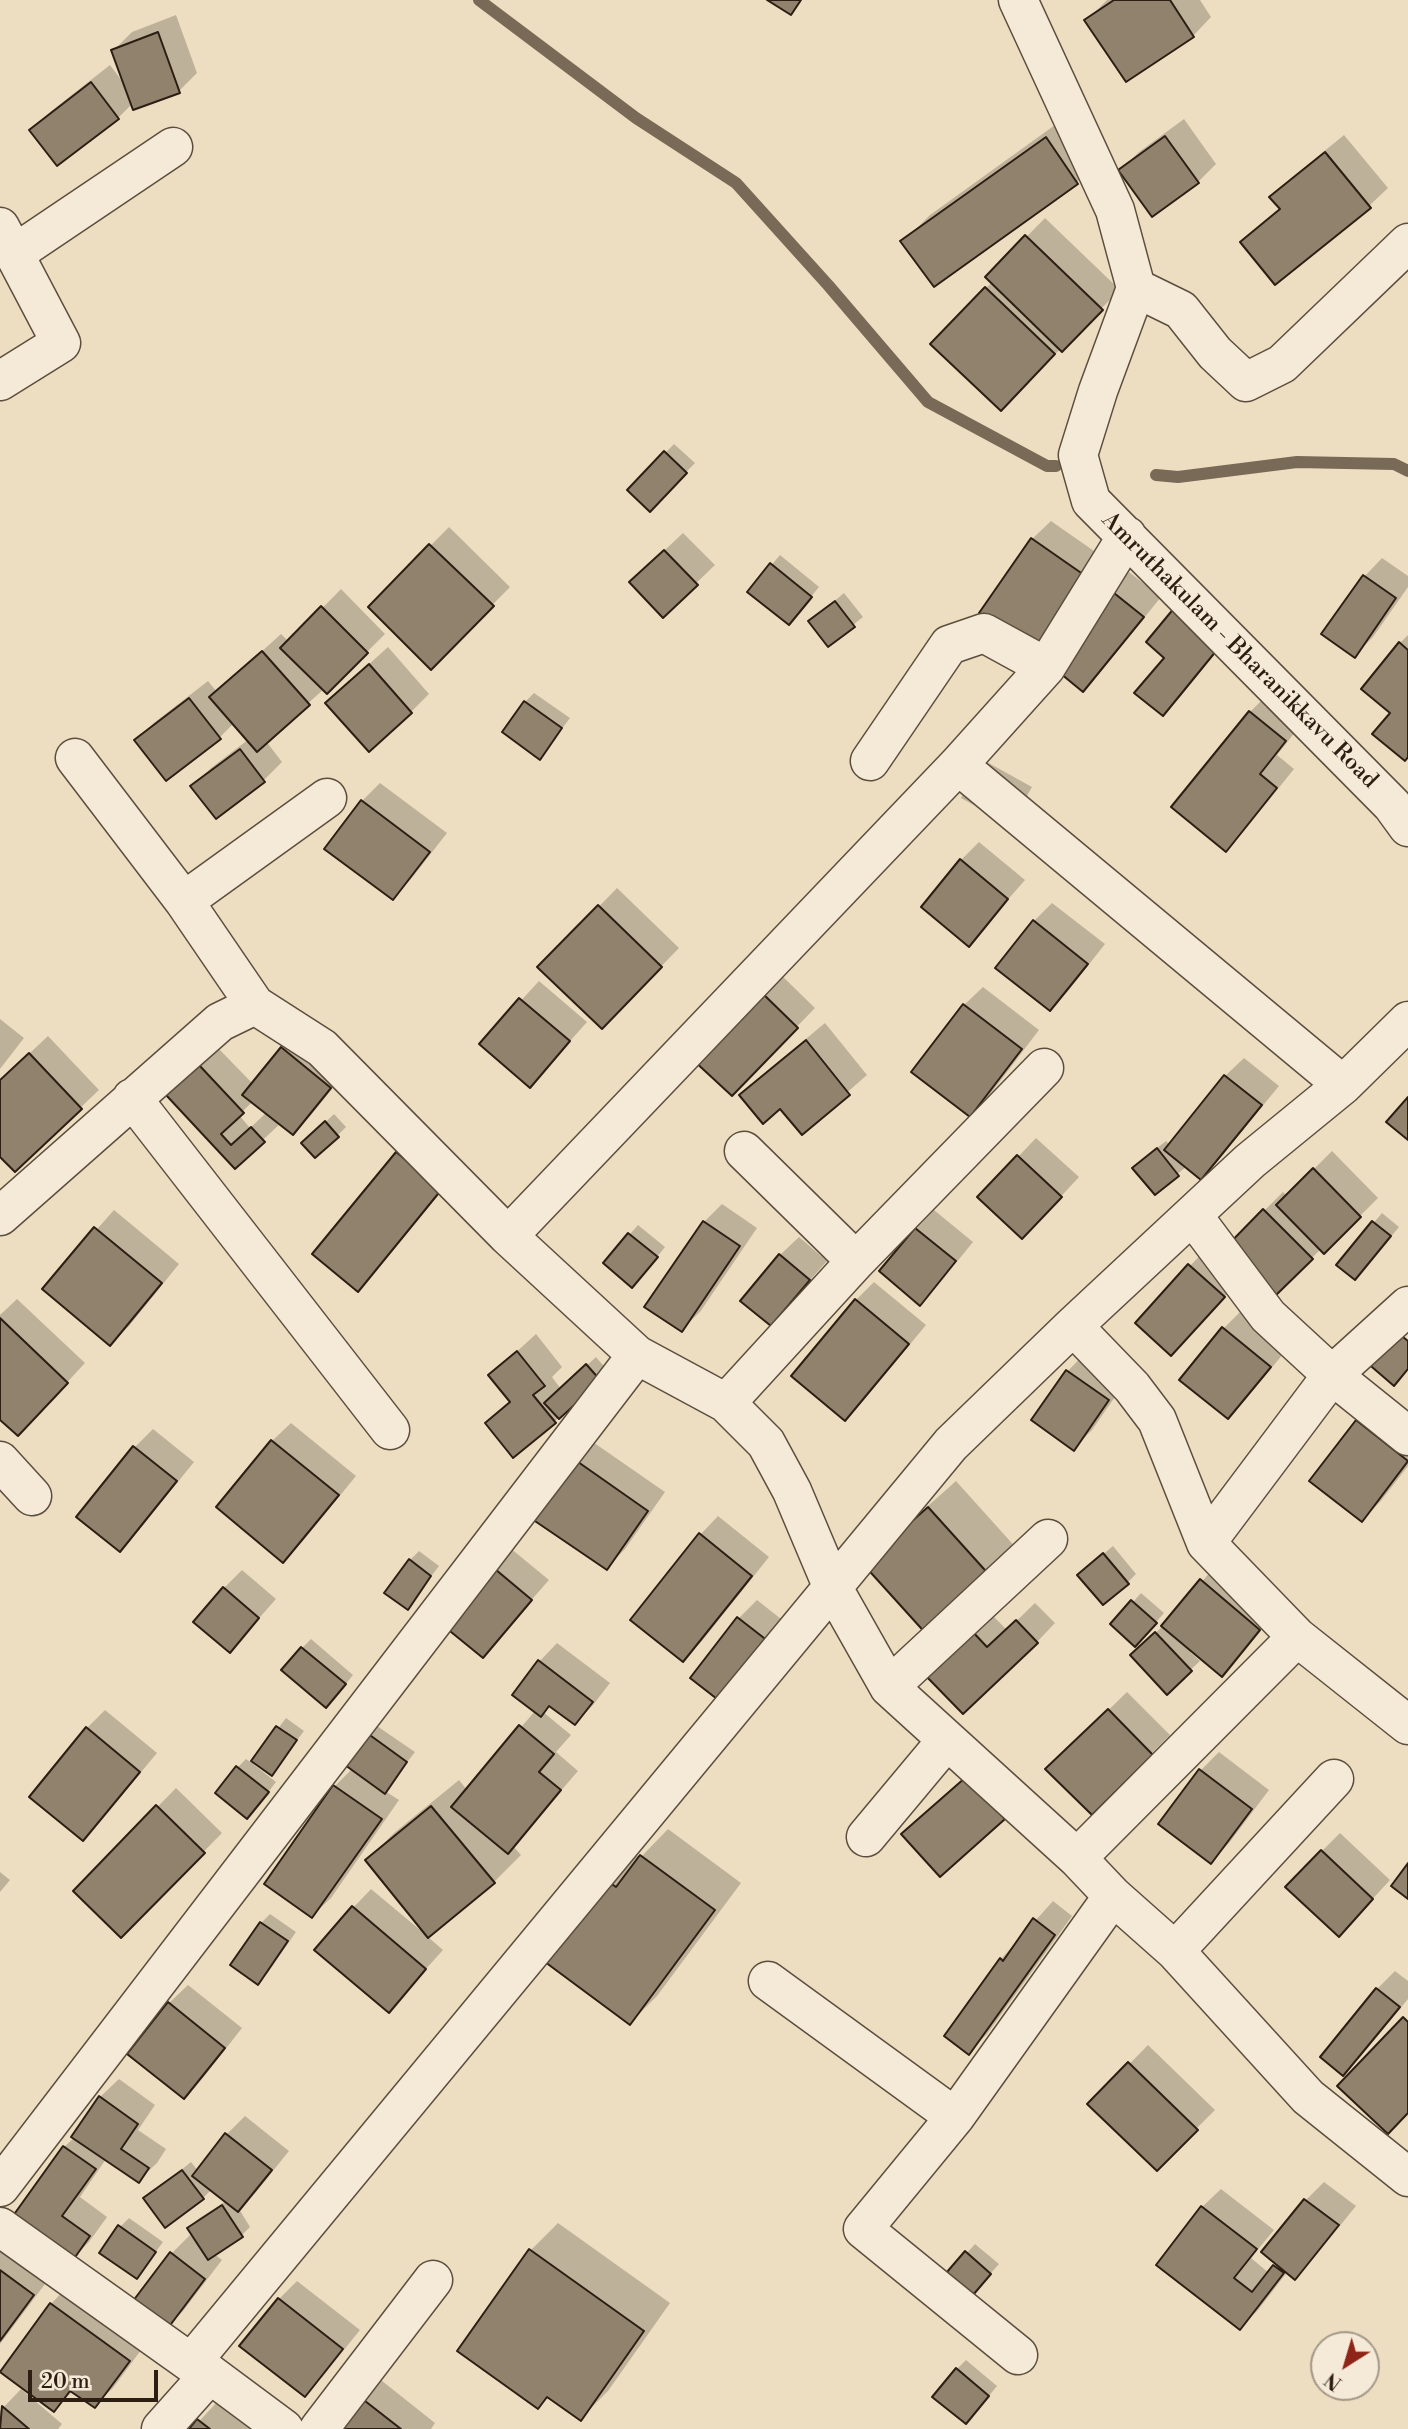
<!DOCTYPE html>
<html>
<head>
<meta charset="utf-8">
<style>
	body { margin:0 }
	#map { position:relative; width:1408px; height:2429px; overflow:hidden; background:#eedec1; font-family:"Libre Bodoni",serif }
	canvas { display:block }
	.north { position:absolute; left:1310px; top:2331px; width:70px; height:70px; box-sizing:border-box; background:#f4ead7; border:2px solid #a49889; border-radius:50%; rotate:217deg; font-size:19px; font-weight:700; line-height:28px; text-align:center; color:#2c1e13 }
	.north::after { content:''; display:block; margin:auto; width:24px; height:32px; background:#8f2418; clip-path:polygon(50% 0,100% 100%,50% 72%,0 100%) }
	.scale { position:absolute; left:28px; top:2370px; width:130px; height:32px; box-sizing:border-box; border:4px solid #2c1e13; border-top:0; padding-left:9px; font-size:21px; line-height:24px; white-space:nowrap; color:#2c1e13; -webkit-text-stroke:5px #f4ead7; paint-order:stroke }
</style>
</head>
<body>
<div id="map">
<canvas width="1408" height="2429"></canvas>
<div class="north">N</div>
<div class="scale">20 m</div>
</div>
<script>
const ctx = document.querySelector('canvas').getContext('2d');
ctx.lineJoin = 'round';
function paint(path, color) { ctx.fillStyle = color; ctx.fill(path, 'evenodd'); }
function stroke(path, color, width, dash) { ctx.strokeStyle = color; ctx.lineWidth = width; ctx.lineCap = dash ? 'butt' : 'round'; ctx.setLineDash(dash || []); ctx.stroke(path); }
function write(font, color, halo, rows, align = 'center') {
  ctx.font = font + ' "Libre Bodoni",serif'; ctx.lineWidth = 5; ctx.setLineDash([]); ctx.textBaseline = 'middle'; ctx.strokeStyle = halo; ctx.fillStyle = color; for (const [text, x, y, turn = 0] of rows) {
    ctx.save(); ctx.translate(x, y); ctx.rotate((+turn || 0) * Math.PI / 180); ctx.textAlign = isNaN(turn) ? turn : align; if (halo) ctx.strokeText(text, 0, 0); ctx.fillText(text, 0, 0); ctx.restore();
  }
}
paint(new Path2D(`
	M1107,0H1200L1211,17L1193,36L1087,20Z
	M176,15L197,73L179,91L133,103L118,118L58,164L32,130L50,112L110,65L125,85L113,51L132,32Z
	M1073,112L1104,155L1077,182L934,285L903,242L930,215Z
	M1184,119L1216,164L1198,182L1121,170L1139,152Z
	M1344,135L1388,188L1369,206L1242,242L1281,207L1272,197L1290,179Z
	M1045,218L1120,290L1019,390L932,344L992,282L987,277Z
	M674,444L695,463L650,509L629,490Z
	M1051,521L1104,558L1035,649L1032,539Z
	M449,527L510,587L431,667L370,607Z
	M683,533L715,565L663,615L650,564Z
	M780,555L819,587L797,614L749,592Z
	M1382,558L1408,576V587L1373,637L1355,655L1364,577Z
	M1129,572L1161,597L1101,671L1082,689L1111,590Z
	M341,589L385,634L327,692L324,689L266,741L282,762L264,780L216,816L193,786L211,768L249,739L234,723L220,737L136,740L155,722L208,681L217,692L281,634L289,642Z
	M844,593L863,617L829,644L820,613Z
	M1238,625L1181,696L1163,714L1137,693Z
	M1408,635V755L1392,713L1400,643Z
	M388,647L429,694L411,712L346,685Z
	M534,693L570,718L540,758L525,702Z
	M1268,694L1303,722L1277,755L1294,769L1244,831L1226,849L1250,712Z
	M985,761L1032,787L1016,815L1008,824L961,798L976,770Z
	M380,783L447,833L411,879L393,898L362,801Z
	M979,842L1025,880L969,944L961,860Z
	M617,888L679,948L602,1027L540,967Z
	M1052,903L1105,944L1068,991L1050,1009L1034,921Z
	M778,972L815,1008L750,1075L695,1059Z
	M539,981L587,1022L530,1086L481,1044Z
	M983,987L1039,1030L988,1097L969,1115L964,1005Z
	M0,1019L24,1038L0,1069Z
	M825,1023L867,1075L802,1132L781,1107L742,1095L760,1077Z
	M300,1030L348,1069L311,1115L293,1133L281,1123L235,1166L169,1095L218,1048L253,1084ZM253,1101L267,1112L250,1128L239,1115Z
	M48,1036L99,1090L15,1170L0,1154V1081Z
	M1244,1058L1279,1086L1219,1159L1201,1178L1187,1166L1155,1193L1143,1159L1166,1141L1170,1145L1225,1076Z
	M334,1114L346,1127L338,1135H312Z
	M416,1135L459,1170L376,1271L358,1289L397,1153Z
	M1036,1138L1079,1177L1041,1218L980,1197Z
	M1332,1151L1378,1198L1324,1252L1321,1249L1271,1298L1224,1251L1283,1192L1287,1196Z
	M722,1204L757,1228L700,1312L681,1330L704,1222Z
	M114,1210L179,1264L129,1326L110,1344L44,1289Z
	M934,1210L973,1242L938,1285L920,1303L882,1271L916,1229Z
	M1382,1213L1399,1227L1364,1269L1339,1264Z
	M638,1225L665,1247L641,1277L605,1263Z
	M799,1237L827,1261L771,1324L780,1255Z
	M1208,1247L1242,1278L1189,1335L1137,1322Z
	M874,1282L926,1325L863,1401L845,1419L856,1300Z
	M17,1299L85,1363L36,1416L0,1417V1315Z
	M1242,1310L1288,1348L1246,1399L1228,1417L1223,1329Z
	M536,1334L562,1367L552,1377L561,1389L596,1357L608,1371L554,1422L487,1423L511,1400L490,1376Z
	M1086,1352L1126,1381L1092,1430L1074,1448L1034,1420L1068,1371Z
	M1376,1403L1408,1429V1466L1380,1502L1362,1520L1358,1421Z
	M291,1423L356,1476L302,1542L283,1560L218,1507L272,1441Z
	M153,1429L194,1462L138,1531L120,1549L135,1447Z
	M590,1440L665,1492L625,1549L607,1568L532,1516Z
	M956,1481L1019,1551L992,1578L893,1537Z
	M718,1516L769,1557L701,1642L683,1660L700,1535Z
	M1113,1546L1136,1574L1127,1583L1089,1566Z
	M509,1547L549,1580L482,1656L443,1623Z
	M419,1551L439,1566L407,1608L410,1560Z
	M1219,1562L1277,1611L1222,1674L1192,1650L1190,1652L1200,1661L1167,1692L1141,1646L1165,1624Z
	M242,1570L276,1599L230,1651L224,1588Z
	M1141,1593L1164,1613L1144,1636L1133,1602Z
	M757,1600L790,1626L744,1685L739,1618Z
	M1035,1603L1055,1623L1037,1642L945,1656L990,1613L1007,1630Z
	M311,1639L353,1675L335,1697L302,1648Z
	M557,1643L610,1683L593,1705L575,1723L551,1705L543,1712L571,1735L556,1752L578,1771L513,1846L521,1855L494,1882L427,1936L443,1950L389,2010L353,1908L371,1889L425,1934L426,1933L367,1860L394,1833L459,1780L467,1790L535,1711L539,1662Z
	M1127,1692L1170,1735L1092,1813L1048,1769Z
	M105,1710L157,1753L101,1820L83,1839L87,1728Z
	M286,1718L304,1731L272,1773L255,1762L253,1764L276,1782L256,1808L237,1768L246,1759L252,1763Z
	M377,1726L415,1752L385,1791L399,1800L331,1898L312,1916L335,1786L353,1768L347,1765Z
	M1219,1752L1269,1790L1229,1843L1211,1862L1160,1823L1201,1770Z
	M176,1788L222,1833L121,1936L75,1891Z
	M668,1829L741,1883L657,1996L630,2023L544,1958L631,1851L640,1858Z
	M1340,1833L1390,1880L1357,1916L1322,1851Z
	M0,1872L10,1880L0,1892Z
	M1053,1901L1072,1916L987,2034L969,2052L1001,1959Z
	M270,1914L296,1932L267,1974L258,1982L232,1965L261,1923Z
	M1395,1971L1408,1981V1999L1361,2056L1343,2074L1377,1989Z
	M188,1985L242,2028L202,2079L184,2097L169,2003Z
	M1148,2045L1215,2110L1156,2169L1090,2104Z
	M119,2079L155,2105L138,2130L166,2149L157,2163L138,2181L106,2159L80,2197L107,2217L89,2242L70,2261L13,2220L64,2147L75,2137L100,2097Z
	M245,2116L289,2151L256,2192L239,2209L250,2227L242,2235L214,2254L222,2260L183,2311L164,2330L132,2305L172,2253L190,2235L196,2240L189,2228L198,2219L226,2201L212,2189L203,2198L145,2199L191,2162L198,2171L227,2134Z
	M1324,2182L1356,2206L1313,2259L1295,2277L1288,2271L1258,2310L1240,2328L1202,2207L1221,2189L1274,2230L1251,2258L1269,2273L1278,2263L1264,2252L1306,2200Z
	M129,2218L163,2242L137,2277L120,2227Z
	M558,2223L670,2303L608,2391L581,2418L549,2396L538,2407L531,2250Z
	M0,2238L51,2276L0,2344Z
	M975,2244L999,2264L975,2291L967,2253Z
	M297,2281L360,2330L323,2376L304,2395L279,2299Z
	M69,2285L147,2342L113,2388L94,2406L73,2391L54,2410L51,2304Z
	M966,2360L997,2386L975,2413L957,2369Z
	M362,2365L435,2423L431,2429H307Z
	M21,2389L62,2424L58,2429H0V2411Z
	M217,2402L251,2429H192Z`), '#0003');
stroke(new Path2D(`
	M479,0L636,118L736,183L828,285L928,402L1047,466H1056
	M1156,475L1178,477L1297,462L1394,464L1408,471`), '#796a58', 12);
const building = new Path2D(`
	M767,0H801L791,15Z
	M1114,0H1170L1194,37L1126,82L1084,20Z
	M158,32L180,93L133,110L111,50Z
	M91,82L119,119L57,166L29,130Z
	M1165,136L1199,183L1152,217L1118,170Z
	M1046,137L1078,184L934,287L900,241Z
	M1325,152L1371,208L1275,285L1240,242L1280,209L1269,197Z
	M1025,235L1103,310L1062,352L985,277Z
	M985,287L1055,354L1001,411L930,344Z
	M664,451L687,473L650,512L627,490Z
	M1031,538L1087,577L1035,651L979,613Z
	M429,544L494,606L431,670L368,607Z
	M664,550L698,585L663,618L629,582Z
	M770,563L812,597L789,625L747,592Z
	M1363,575L1396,598L1355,658L1321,634Z
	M1109,589L1144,617L1083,692L1049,664Z
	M835,601L855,627L828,647L808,621Z
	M321,606L368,653L327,694L280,648Z
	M1175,607L1221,645L1163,716L1134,693L1164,658L1146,642Z
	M1399,642L1408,650V757L1405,761L1372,734L1390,713L1361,689Z
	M262,651L310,705L257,752L209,697Z
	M369,664L412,713L369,752L325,703Z
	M189,698L221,739L166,781L134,740Z
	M524,701L562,728L540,760L502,732Z
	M1249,711L1286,741L1260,774L1277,788L1226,852L1171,807Z
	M240,749L265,782L216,819L190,786Z
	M361,800L430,852L393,900L324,849Z
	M960,859L1008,899L969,947L921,907Z
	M598,905L662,967L602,1029L537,967Z
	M1033,920L1088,964L1050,1011L995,968Z
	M758,989L798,1028L732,1096L692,1059Z
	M519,998L570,1041L530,1088L479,1044Z
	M963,1004L1022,1049L970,1117L911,1072Z
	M806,1040L850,1095L802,1135L780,1109L763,1124L739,1095Z
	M281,1047L331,1088L293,1135L242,1095Z
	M29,1053L82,1109L15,1172L0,1157V1080Z
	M199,1065L244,1113L221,1134L231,1145L251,1127L265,1142L235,1169L166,1095Z
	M1224,1075L1262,1105L1201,1180L1164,1150Z
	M1408,1097V1140L1386,1122Z
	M325,1121L339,1137L315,1158L301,1143Z
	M1157,1148L1179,1176L1155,1195L1132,1168Z
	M396,1152L442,1189L358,1292L312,1254Z
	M1017,1155L1062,1197L1022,1239L977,1197Z
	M1313,1168L1361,1217L1324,1254L1276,1205Z
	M1263,1209L1313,1259L1271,1300L1222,1251Z
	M703,1221L740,1246L682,1332L644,1307Z
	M1372,1221L1391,1236L1355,1280L1336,1265Z
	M94,1227L162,1283L110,1346L42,1289Z
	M915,1228L956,1261L920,1306L879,1271Z
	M628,1233L658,1257L632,1288L603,1263Z
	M779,1254L810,1280L771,1326L740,1301Z
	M1188,1264L1225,1297L1171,1356L1135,1323Z
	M855,1299L909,1344L845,1421L791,1376Z
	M0,1318L68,1383L18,1436L0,1420Z
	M1222,1327L1271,1367L1228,1419L1179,1380Z
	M1392,1328L1408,1341V1369L1394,1386L1365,1361Z
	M517,1351L545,1386L533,1395L556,1423L513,1458L485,1423L510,1402L488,1375Z
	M586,1364L601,1381L559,1419L544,1403Z
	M1066,1370L1109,1400L1074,1451L1031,1420Z
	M1356,1420L1408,1461L1362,1522L1309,1481Z
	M271,1440L339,1495L283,1563L216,1507Z
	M133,1446L177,1481L120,1552L76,1517Z
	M571,1457L648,1511L607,1570L529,1517Z
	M928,1507L993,1579L929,1637L863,1564Z
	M699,1533L752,1576L683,1662L630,1620Z
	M1103,1553L1129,1584L1103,1605L1077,1575Z
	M409,1559L431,1576L408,1610L384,1593Z
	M489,1564L532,1600L483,1658L440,1623Z
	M1200,1579L1260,1630L1222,1677L1161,1626Z
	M223,1587L259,1618L230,1653L193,1622Z
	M1131,1600L1157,1623L1135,1647L1110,1624Z
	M737,1617L773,1645L726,1706L690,1678Z
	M1016,1620L1038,1643L963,1714L924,1674L971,1630L987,1647Z
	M1155,1632L1192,1671L1167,1695L1130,1655Z
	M301,1647L346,1684L326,1708L281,1670Z
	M538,1660L593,1702L575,1725L549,1706L541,1717L512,1695Z
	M1108,1709L1153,1755L1092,1815L1045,1769Z
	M519,1725L554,1754L539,1772L561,1790L508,1854L451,1807Z
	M276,1726L297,1740L272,1776L251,1761Z
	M86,1727L140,1772L83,1841L29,1797Z
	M367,1733L407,1762L385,1794L345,1765Z
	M236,1766L269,1792L247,1819L215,1793Z
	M1199,1769L1252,1809L1211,1864L1158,1824Z
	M966,1777L1005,1819L940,1877L901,1834Z
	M333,1785L382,1819L312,1918L264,1884Z
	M156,1805L205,1853L121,1938L73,1891Z
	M431,1806L495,1883L428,1938L365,1860Z
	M1321,1850L1373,1899L1339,1937L1285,1887Z
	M640,1855L715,1910L630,2025L541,1959L602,1877L616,1887Z
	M1408,1863V1899L1391,1886Z
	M352,1906L426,1969L389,2013L314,1950Z
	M1033,1918L1055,1935L969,2055L944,2036L1000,1958L1003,1961Z
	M260,1922L288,1941L258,1985L230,1965Z
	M1376,1988L1400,2007L1343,2076L1320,2057Z
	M168,2002L225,2048L184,2099L127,2054Z
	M1403,2017L1408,2022V2113L1388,2134L1337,2086Z
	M1128,2062L1198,2130L1157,2171L1087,2104Z
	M99,2096L138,2124L121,2149L149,2168L139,2183L71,2137Z
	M225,2133L272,2170L238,2212L192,2176Z
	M63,2146L96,2169L62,2216L90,2236L71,2263L10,2220Z
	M182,2170L204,2199L165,2228L143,2198Z
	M1304,2199L1339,2225L1295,2280L1261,2252Z
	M222,2205L243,2237L208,2260L187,2228Z
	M1201,2206L1257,2249L1234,2278L1252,2292L1273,2265L1284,2273L1240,2330L1156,2265Z
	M118,2225L156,2252L137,2279L99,2253Z
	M529,2249L644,2331L581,2421L547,2397L538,2409L457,2351Z
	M965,2251L991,2274L967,2302L941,2279Z
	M170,2252L205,2279L165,2332L130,2305Z
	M0,2270L34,2295L0,2341Z
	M278,2298L343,2349L305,2397L239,2346Z
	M50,2303L130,2361L95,2408L70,2391L54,2412L0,2372Z
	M956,2368L989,2396L966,2424L932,2397Z
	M342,2383L401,2429H305Z
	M2,2406L29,2429H0Z
	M197,2419L210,2429H189Z`);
paint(building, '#91826d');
stroke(building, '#2c1e13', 2);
const minor = new Path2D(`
	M1018,0L1115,210L1136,288L1098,391L1078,455L1091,501L1392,805L1408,827
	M0,227L61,343L0,381
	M14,254L173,147
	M1136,288L1181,310L1215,353L1246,382L1282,364L1408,243
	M75,758L184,901L255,1005
	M870,761L949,645L984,633L1046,667
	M958,765L1343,1085
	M184,901L327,798
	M132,1098L390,1430
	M744,1151L856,1261
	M0,1216L220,1022L255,1005L322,1048L508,1236L637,1355L726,1403L766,1443L792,1491L833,1588L889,1687L1077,1858L1113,1896L1175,1951L1308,2097L1408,2177
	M1193,1216L1268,1316L1332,1375L1408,1436
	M508,1236L958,765L1046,667L1127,536
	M1073,1326L1132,1387L1157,1420L1206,1543L1297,1637L1408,1725
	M726,1403L856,1261L1044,1068
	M0,1461L32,1496
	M1206,1543L1332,1375L1408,1306
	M889,1687L1048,1539
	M866,1837L947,1740
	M1077,1858L1297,1637
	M1175,1951L1334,1779
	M768,1981L955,2117
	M0,2187L637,1355
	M0,2227L191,2363L210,2374L284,2429
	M1018,2355L863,2229L955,2117L1113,1896
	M191,2363L951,1444L1073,1326L1250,1161L1343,1085L1408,1021
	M161,2429L210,2374
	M319,2429L433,2280`);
stroke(minor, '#5c4e3e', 41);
stroke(minor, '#f4ead7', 38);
write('23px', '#2c1e13', '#f4ead7', [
	["Amruthakulam - Bharanikkavu Road",1239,651,45]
]);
</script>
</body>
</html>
